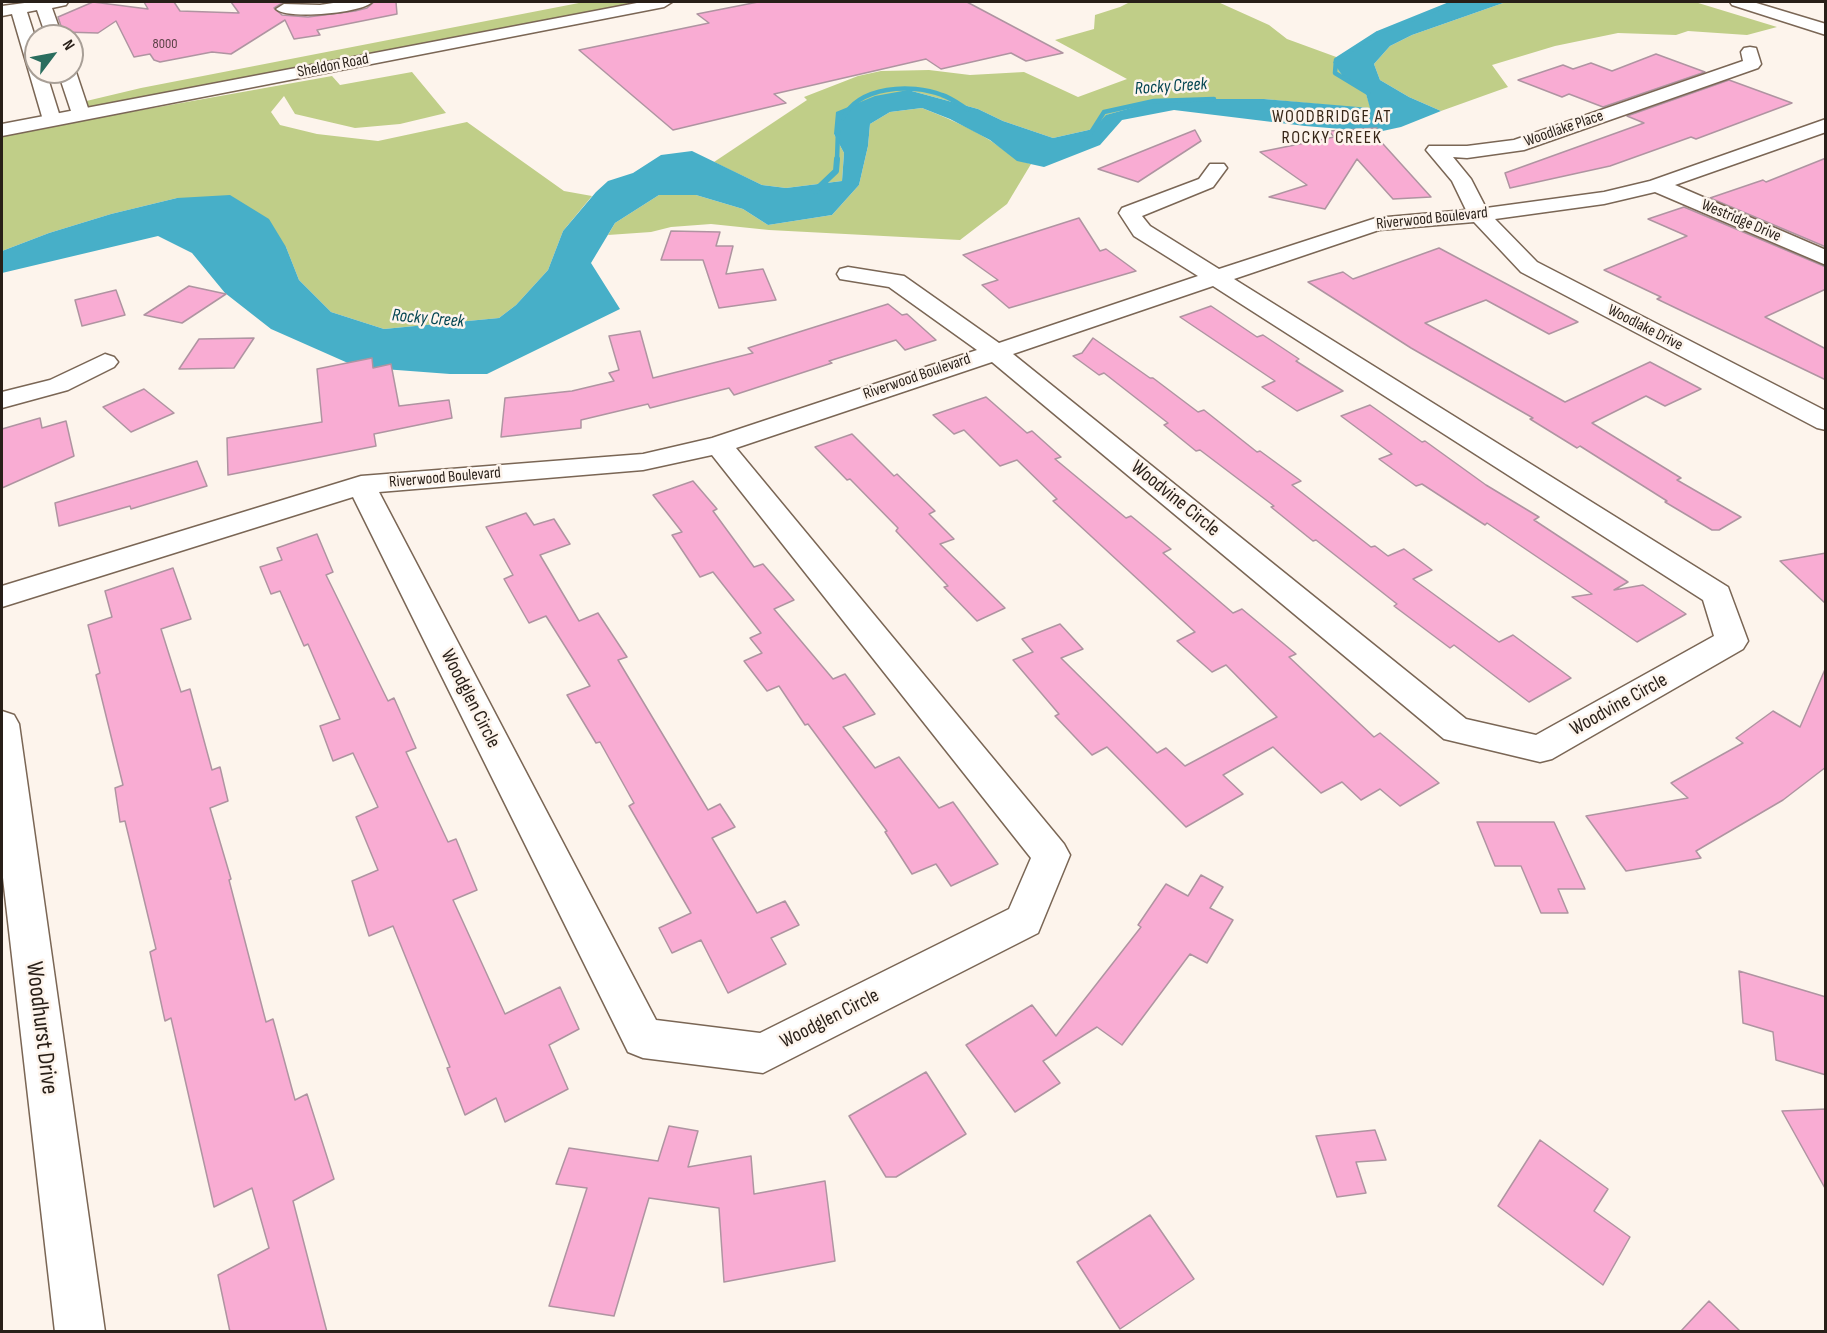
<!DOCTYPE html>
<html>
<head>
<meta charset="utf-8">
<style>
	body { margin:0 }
	#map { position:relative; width:1827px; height:1333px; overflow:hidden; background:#fdf4ec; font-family:"Sofia Sans Condensed",sans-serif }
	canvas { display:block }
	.frame { position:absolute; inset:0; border:3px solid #281f18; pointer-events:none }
	.north { position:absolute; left:24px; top:24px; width:60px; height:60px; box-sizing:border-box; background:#fdf4ec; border:2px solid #a89f97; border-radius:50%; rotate:58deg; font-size:16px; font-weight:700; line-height:24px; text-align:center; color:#281f18 }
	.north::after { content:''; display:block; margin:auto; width:21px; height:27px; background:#2a6d5e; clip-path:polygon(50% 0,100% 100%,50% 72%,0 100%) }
</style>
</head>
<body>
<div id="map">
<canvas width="1827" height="1333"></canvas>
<div class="frame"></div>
<div class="north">N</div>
</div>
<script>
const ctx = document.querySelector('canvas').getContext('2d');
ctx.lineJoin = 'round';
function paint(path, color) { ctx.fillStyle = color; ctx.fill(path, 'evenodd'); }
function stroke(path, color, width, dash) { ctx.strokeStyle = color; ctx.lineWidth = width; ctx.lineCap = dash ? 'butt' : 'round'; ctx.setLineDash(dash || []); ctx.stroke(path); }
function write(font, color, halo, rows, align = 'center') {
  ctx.font = font + ' "Sofia Sans Condensed",sans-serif'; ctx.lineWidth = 5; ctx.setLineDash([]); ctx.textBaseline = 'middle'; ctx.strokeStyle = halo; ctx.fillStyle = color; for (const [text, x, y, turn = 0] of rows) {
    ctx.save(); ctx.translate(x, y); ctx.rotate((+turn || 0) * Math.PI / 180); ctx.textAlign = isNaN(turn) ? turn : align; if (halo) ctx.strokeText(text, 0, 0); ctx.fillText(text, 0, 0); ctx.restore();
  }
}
paint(new Path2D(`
	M584,2H637L133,101L87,107L78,103L141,88Z
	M1130,2H1218L1269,25L1287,39L1339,58L1334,62L1344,78L1366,94L1371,109L1264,99H1189L1152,102L1107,115L1093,129L1053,138L1003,121L978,109L908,90L834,134L844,153L842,181L786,188L762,185L714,162L807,100L804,97L858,76L881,71L929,70L970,75L1024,72L1078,97L1127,79L1055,40L1094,29L1095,15L1120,7Z
	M1506,2H1695L1777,27L1747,35L1688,31L1676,35L1618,33L1555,46L1492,65L1508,87L1441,111L1409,97L1380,80L1374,64L1390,46L1412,35Z
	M412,72L446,113L400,124L355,128L295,114L284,96L271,112L280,125L317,134L378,141L467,122L564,191L592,196L563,231L548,270L516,305L499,318L384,329L331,312L299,280L286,247L177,198L111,214L49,233L2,251V135L332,76L340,85Z
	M922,108C945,117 969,127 991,141C1005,150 1014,160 1031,164L1007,204L960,240L769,230L711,224L671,227L651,232L608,235L615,223L659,195H696L743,209L768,225L832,215L859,185L868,146L870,124L890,112Z`), '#c0ce88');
paint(new Path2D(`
	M1452,2H1506L1412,35L1390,46L1374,64L1380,80L1409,97L1441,111L1401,127L1378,132L1305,126L1174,110L1122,120L1100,145L1044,167L1017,161L990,140L950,119L922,108L890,112L870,124L868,146L859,185L832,215L768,225L743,209L696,195H659L615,223L591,263L620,309L487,374H450L357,367L271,329L225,293L192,253L158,236L2,273V251L49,233L111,214L177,198L230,195L269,219L286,247L299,280L331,312L384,329L499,318L516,305L548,270L563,231L596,192L608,181L633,173L661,155L692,151L762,185L786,188L842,181L844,153L834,134L836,112L875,96L908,90L978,109L1003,121L1053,138L1093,129L1106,115L1152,102L1189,99H1264L1370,108L1366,94L1344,78L1333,62L1387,29L1433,12Z`), '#47afc8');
stroke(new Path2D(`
	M1368,93L1335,73L1336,60L1378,33L1455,2
	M843,118C859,86 911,83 942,95C951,98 959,104 967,109
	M1086,135L1090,134L1104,112L1154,101L1214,99
	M837,160L838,130`), '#47afc8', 4.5);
stroke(new Path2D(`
	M815,191L836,171L837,159`), '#47afc8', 6);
const building = new Path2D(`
	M93,2L148,9L144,2H174L180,11L239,13L231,2H328H284L274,8L282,15L308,17L355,11L367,8L374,2H396L397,14L317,30L320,35L294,39L285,20L231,54L212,52L160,62L154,60L150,54L134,57L116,21L98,33L63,32L58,17Z
	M758,2H967L1063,53L1026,61L1011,53L941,69L926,59L774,94L786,103L673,130L579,50L709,23L697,14Z
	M1656,54L1705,72L1603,107L1569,94L1562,97L1518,80L1563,65L1573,69L1591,63L1612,71Z
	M1729,80L1792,103L1696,139L1691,137L1610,166L1510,188L1505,173L1644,123L1627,116Z
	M1377,128L1374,134L1431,197L1393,199L1357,159L1325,209L1269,197L1307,185L1260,152L1334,137L1329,131Z
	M1195,130L1201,141L1138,182L1098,169Z
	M1826,158V247L1710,198L1763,180L1766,182Z
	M1684,207L1826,267V289L1765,317L1826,349V380L1657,299L1661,297L1604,270L1687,236L1648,219Z
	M1079,218L1100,251L1106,249L1136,271L1009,308L982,285L998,280L963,255Z
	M671,231L720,232L716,246H733L726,274L763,269L776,300L719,308L703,260H661Z
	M1439,248L1578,322L1549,334L1486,300L1425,323L1565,402L1650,362L1701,389L1665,406L1646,396L1592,423L1681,478L1677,480L1741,517L1719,530H1712L1665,502L1667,501L1580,446L1577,448L1530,419L1533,418L1411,348L1308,282L1343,272L1353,279Z
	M189,286L226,294L182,323L144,315Z
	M116,290L125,315L82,326L75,300Z
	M888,304L902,315L907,314L936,340L905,350L896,340L829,361L832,363L734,395L729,388L650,408L648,404L581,420V428L501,437L505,398L572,391L614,381L609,373L619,370L609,336L640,331L653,378L753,353L748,348Z
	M1211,306L1257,337L1263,335L1299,359L1296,361L1343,391L1297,411L1262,387L1275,381L1180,317Z
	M254,338L234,368L179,369L199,339Z
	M1093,338L1150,378H1153L1198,412L1204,410L1257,452L1260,451L1301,481L1292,485L1371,547L1375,546L1388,556L1404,549L1432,570L1413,579L1499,642L1513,635L1571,678L1529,702L1454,645L1450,648L1394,606L1397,604L1316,540L1313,541L1271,507L1274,506L1200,450L1196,451L1164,425L1168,423L1104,373L1099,375L1073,356L1082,353Z
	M372,358L373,368L391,364L399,406L449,400L452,418L374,434L376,446L228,475L227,438L322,422L317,369Z
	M144,389L174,413L131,432L103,407Z
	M986,397L1027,433L1032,431L1061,457L1055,459L1126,518L1131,516L1171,549L1163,553L1233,613L1242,609L1296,654L1289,657L1374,737L1380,733L1439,783L1400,806L1380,789L1361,800L1342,782L1321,793L1273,747L1223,775L1243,794L1186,827L1107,747L1092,755L1055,716L1059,714L1013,660L1033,652L1022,639L1060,624L1083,649L1061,658L1157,753L1166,748L1185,766L1277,717L1226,665L1212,672L1177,641L1195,632L1053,501L1057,499L1017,460L1000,466L964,430L954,434L933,415Z
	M1370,405L1422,442L1425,441L1486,485L1539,517L1534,520L1628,582L1614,590L1643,585L1686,614L1637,642L1572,597L1592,594L1487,523L1485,525L1422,484L1416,486L1379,459L1392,454L1341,416Z
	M40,418L42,428L66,421L74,456L2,488V429Z
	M852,434L894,476L897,474L935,511L929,514L954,539L940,544L1005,608L977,621L944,587L948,586L896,531L898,528L850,479L847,480L815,447Z
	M197,461L207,486L131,509L130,506L59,526L55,503Z
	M693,481L717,509L713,511L754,567L763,564L794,600L774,609L833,679L845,674L875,714L843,727L875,768L899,757L939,808L953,802L998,864L951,886L936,864L912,874L885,832L887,831L808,724L805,725L779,686L767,691L744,661L762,653L750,638L761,633L713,572L700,577L672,535L682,532L653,495Z
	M526,513L534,525L554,519L570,544L540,555L579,621L598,613L627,657L618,660L708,810L720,804L735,827L712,838L757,913L785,901L799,925L771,938L786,964L728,993L701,940L672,953L659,928L691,913L629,806L634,803L600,742L596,743L567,695L590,686L546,616L529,623L504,579L513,575L486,527Z
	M317,534L333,572L326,575L388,701L394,698L416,748L406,752L448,842L456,839L477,890L453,900L505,1014L560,987L579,1029L549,1045L568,1089L505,1122L496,1098L465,1115L447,1068L450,1067L393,926L369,936L352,881L378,870L356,817L378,807L353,753L333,761L320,726L340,719L308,644L304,646L280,591L271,594L260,567L282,560L277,548Z
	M1826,553V604L1780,561Z
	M173,568L191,619L161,629L181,692L190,689L212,770L220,767L228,801L210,808L231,879L229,880L266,1022L273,1019L295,1100L307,1094L334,1179L293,1201L327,1332H230L218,1275L269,1248L252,1188L214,1207L171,1018L165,1021L150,952L156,949L125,821L120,822L115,788L123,785L96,675L100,673L88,625L112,617L105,591Z
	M1826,667V767L1783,800L1696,851L1701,858L1626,871L1586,816L1688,798L1671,783L1743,743L1736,738L1773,711L1800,727Z
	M1477,822H1554L1585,889H1558L1568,913H1541L1521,866H1495Z
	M1201,875L1223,887L1210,908L1233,920L1207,963L1190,954L1122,1045L1097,1027L1043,1061L1060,1083L1015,1112L966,1045L1032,1005L1056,1036L1141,927L1138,925L1166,884L1188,896Z
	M1739,971L1826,997V1075L1776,1060L1773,1032L1743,1023Z
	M926,1072L966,1134L896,1177H886L849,1116Z
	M1826,1109V1190L1782,1111Z
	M669,1126L698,1131L688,1167L751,1156L754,1194L825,1181L835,1261L724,1282L719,1208L649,1198L614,1316L549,1306L587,1188L556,1184L569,1148L658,1161Z
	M1375,1130L1386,1160L1356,1162L1366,1193L1337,1197L1316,1136Z
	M1540,1140L1608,1189L1594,1211L1630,1237L1603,1285L1498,1206Z
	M1150,1215L1194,1279L1120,1329L1077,1262Z
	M1709,1301L1741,1332H1680Z`);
paint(building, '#f9acd3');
stroke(building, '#af94a1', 1.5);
const minor = new Path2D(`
	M32,2H68L66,5L52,8L62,36H46L37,10L27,12L36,40V72H46L61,120L59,124H45L43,120L12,14L2,16V6Z
	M340,2H372C363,13 286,20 276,9L284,4L320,5Z
	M1750,47L1756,48L1761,64L1758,68L1524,150L1467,158L1453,157L1471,179L1486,208L1604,192L1650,181L1826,119V132L1675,185L1826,250V265L1655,192L1604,204L1495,219L1537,262L1826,411V430L1817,428L1521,272L1474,222L1379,230L1234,279L1728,587L1748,641L1743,649L1552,759L1540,762L1444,739L992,362L736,448L1064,844L1070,855L1038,933L763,1073L643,1058L628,1052L353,497L2,607V586L361,476L643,454L712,438L977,350L889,287L840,279L837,274L840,269L848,267L904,276L999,343L1198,276L1134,236L1119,213L1122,208L1199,179L1210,164H1224L1227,168L1213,187L1142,216L1150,226L1219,269L1376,218L1466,210L1452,181L1426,150L1429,146H1467L1514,140L1743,61L1741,52L1744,48ZM1213,286L1703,600L1714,636L1536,735L1466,719L1013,354ZM712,455L1031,858L1009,909L760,1033L656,1020L379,492L643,470Z
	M72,68L76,72L90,114L88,118H74L72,114L58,72H72Z
	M105,354L114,357L118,362L114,367L68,390L2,408V392L50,380Z
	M2,711L14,715L19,724L105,1332H55L2,869Z`);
const major = new Path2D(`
	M642,2H672L664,7L2,136V124Z
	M1730,2H1753L1826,24V35L1732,5Z`);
stroke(minor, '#7a6655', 3);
stroke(major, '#7a6655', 3);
paint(minor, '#fff');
paint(major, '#fff');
write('14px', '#5c4247', null, [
	["8000",165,44]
]);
write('16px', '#281f18', '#fdf4ec', [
	["Sheldon Road",333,66,-11],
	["Woodlake Place",1564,129,-19],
	["Riverwood Boulevard",1432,219,-6],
	["Westridge Drive",1741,221,23],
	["Woodlake Drive",1645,328,27],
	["Riverwood Boulevard",917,377,-19],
	["Riverwood Boulevard",445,478,-5]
]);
write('italic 18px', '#044552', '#fdf4ec', [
	["Rocky Creek",1171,87,-4],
	["Rocky Creek",428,319,5]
]);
ctx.letterSpacing = '1.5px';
write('18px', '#372617', '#fdf4ec', [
	["WOODBRIDGE AT",1332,117],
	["ROCKY CREEK",1332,138]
]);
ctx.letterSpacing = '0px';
write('20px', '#281f18', '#fdf4ec', [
	["Woodvine Circle",1175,499,39],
	["Woodglen Circle",470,699,63],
	["Woodvine Circle",1619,705,-29],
	["Woodglen Circle",830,1019,-27]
]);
write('24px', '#281f18', '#fdf4ec', [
	["Woodhurst Drive",41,1028,83]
]);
</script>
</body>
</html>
